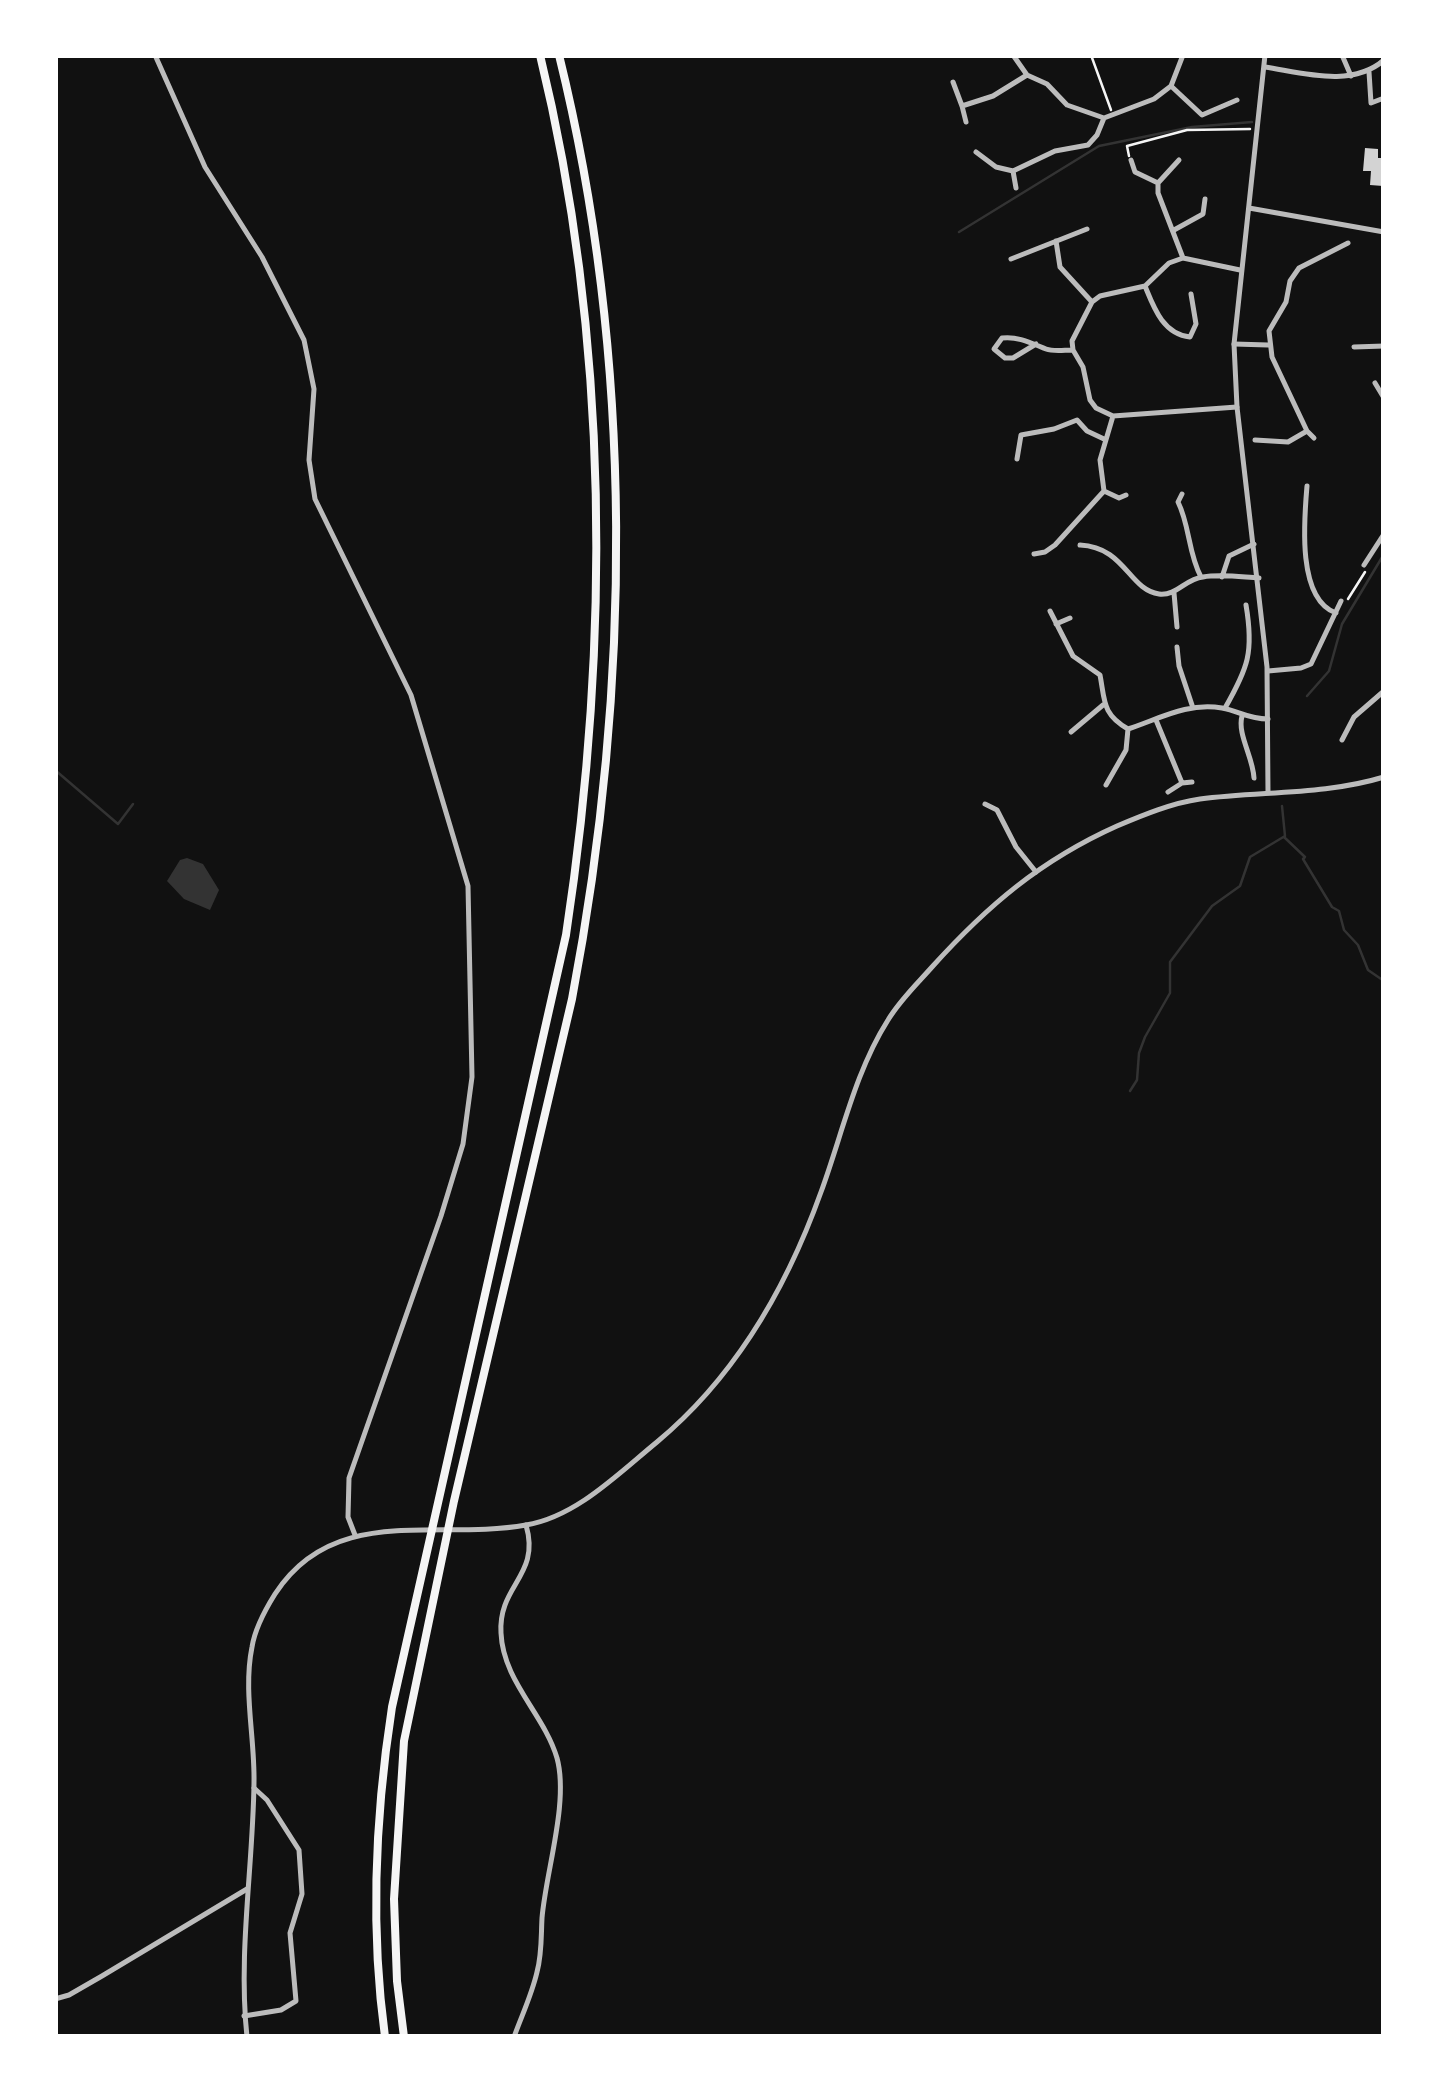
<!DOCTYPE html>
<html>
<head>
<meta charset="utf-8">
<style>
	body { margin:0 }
	#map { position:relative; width:1439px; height:2092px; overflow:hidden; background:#111; font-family:"DejaVu Sans",sans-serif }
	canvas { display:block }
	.frame { position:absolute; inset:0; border:58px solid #fff; pointer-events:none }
</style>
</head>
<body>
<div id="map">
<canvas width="1439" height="2092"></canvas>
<div class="frame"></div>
</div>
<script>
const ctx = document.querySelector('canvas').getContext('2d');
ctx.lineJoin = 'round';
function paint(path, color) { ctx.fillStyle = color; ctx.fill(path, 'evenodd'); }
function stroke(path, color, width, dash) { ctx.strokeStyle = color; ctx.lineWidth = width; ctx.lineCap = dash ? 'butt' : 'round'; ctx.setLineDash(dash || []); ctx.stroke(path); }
paint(new Path2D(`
	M187,858L203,864L219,890L210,910L184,899L167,881L180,860Z`), '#333');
stroke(new Path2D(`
	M959,232L1099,146L1192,127L1252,122
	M1307,696L1329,671L1342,624L1384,554
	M55,770L118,824L133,804
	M1284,837L1305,857L1303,859L1332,907L1339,911L1344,930L1358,945L1368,970L1384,981
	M1130,1091L1137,1080L1139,1053L1145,1037L1170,993V962L1212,906L1240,886L1250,857L1285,836L1282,806`), '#333', 2.5);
paint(new Path2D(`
	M1365,148L1378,149V158H1384L1383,186L1370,185L1371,171H1363Z`), '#d3d3d3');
stroke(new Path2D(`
	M1091,55L1111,110
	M1129,156L1127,146L1187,130L1250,129
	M1348,599L1365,572`), '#f5f5f5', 2.5);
stroke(new Path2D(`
	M1013,55L1027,75L1047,84L1067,105L1104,118L1154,99L1171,86L1183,55
	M1342,55L1351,76
	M1265,67C1304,73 1352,88 1384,60
	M1369,72L1371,103L1384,98
	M953,82L962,106L993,96L1027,75
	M1171,86L1202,115L1237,100
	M962,106L966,122
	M976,152L996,167L1013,171L1055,151L1088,145L1097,135L1104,118
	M1131,160L1135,172L1158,183
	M1013,171L1016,188
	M1158,183V193L1183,258
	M1158,183L1179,160
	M1174,230L1203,214L1205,199
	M1056,241L1060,267L1092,302
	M1011,259L1087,229
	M1145,286C1154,308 1163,334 1190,337L1196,324L1191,294
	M1036,344L1013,358H1005L994,349L1002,338C1018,336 1031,343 1046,349C1054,352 1064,350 1073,350
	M1234,344L1268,345
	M1354,347L1384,346
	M1375,383L1384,398
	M1237,407L1113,416L1096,408L1090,400L1083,367L1073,350L1072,341L1092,302L1100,296L1145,286L1169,263L1183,258L1240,270
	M1307,431L1314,438
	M1255,440L1288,442L1307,431L1272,357L1269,331L1286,302L1290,281L1299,268L1348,243
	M1017,459L1021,435L1054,429L1077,420L1087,431L1104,439
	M1307,486C1304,521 1297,599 1336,613
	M1104,491L1119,498L1126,495
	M1182,494L1178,502C1190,526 1188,553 1201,577
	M1080,545C1125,547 1129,590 1159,594C1177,596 1185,579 1203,577C1221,574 1241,577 1259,578
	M1034,554L1045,552L1055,545L1104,491L1100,460L1113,416
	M1364,565L1384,534
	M1222,577L1229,556L1254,544
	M1174,593L1177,627
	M1050,611L1073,656L1100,675C1105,701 1102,714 1128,729C1159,719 1187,702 1222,708C1239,711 1248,719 1268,719
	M1056,624L1070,618
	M1177,647L1179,666L1193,708
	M1268,671L1301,668L1311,664L1341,601
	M1225,708C1248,668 1254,652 1246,605
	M1242,716C1237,734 1253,757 1254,778
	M1156,720L1182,783L1168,792
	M1071,732L1103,705
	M1342,740L1354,717L1384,691
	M1182,783L1192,782
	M1106,785L1126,750L1128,729
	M985,804L997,810L1016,847L1036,872
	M55,1999L69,1995L102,1976L247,1889
	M244,2016L281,2010L296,2001L290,1933L302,1894L299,1850L267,1800L254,1788
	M514,2037C522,2015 532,1994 537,1972C542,1954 541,1936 542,1918C546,1871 569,1802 557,1758C544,1714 503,1681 501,1633C498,1585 541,1576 526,1525`), '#bcbcbc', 5);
stroke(new Path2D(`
	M155,55L205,167L262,257L304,340L314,389L309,460L315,499L411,695L468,886L472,1077L463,1144L441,1216L349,1478L348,1517L355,1535
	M1265,55L1234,344L1237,407L1267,667L1268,793
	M1249,208L1384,232
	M247,2037C238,1953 253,1867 254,1783C255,1738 243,1691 252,1647C255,1628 265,1610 275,1594C334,1503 437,1541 526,1525C576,1517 619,1473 657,1442C735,1377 787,1287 821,1192C842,1135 855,1072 888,1020C900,1000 917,984 932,967C987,906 1041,860 1117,826C1143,815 1172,803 1200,799C1262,791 1325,795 1384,777`), '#bcbcbc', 5);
stroke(new Path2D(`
	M385,2037C370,1927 375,1817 392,1707L566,935C610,645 610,342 540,55
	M404,2037L397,1981L394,1899L404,1741L454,1501L572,999C631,689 635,363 559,55`), '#f5f5f5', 8);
</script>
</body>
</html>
